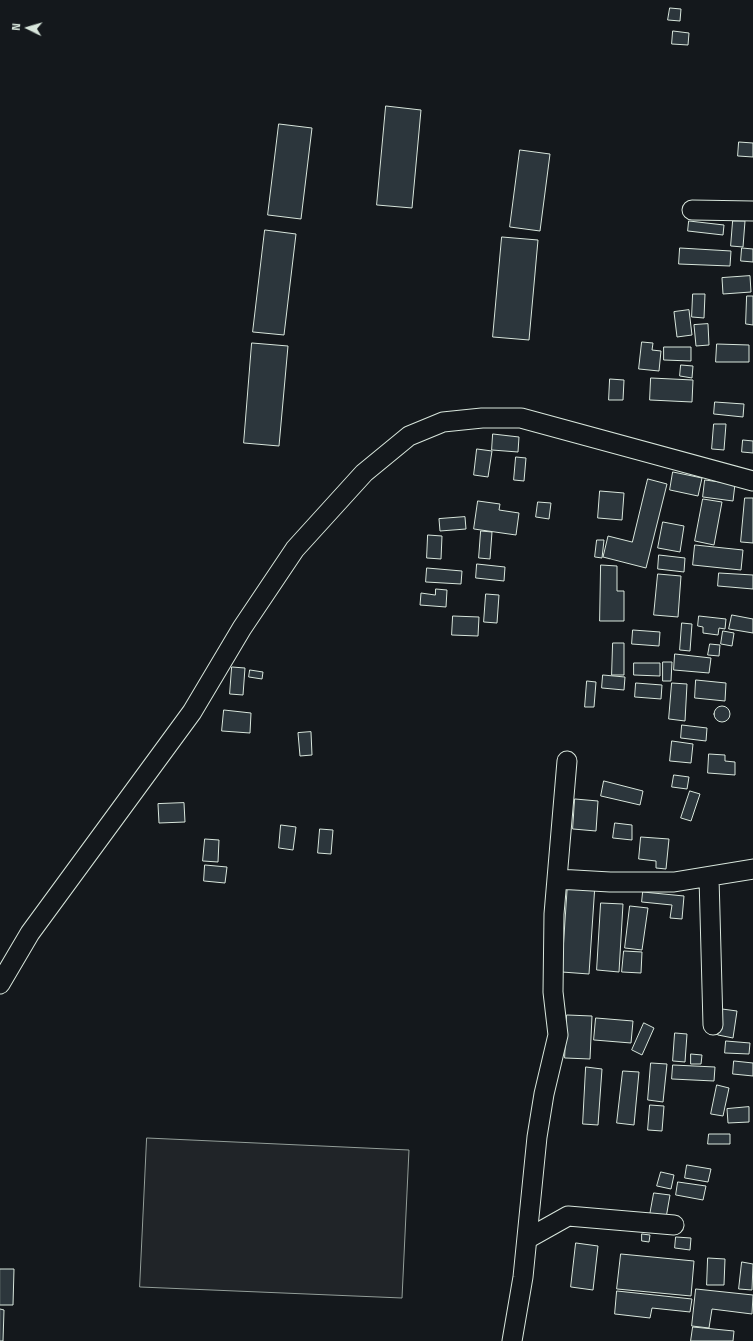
<!DOCTYPE html>
<html>
<head>
<meta charset="utf-8">
<style>
	body { margin:0 }
	#map { position:relative; width:753px; height:1341px; overflow:hidden; background:#14181c; font-family:"Titillium Web",sans-serif }
	canvas { display:block }
	.north { position:absolute; left:8px; top:8px; width:40px; height:40px; -webkit-text-stroke:3px #14181c; paint-order:stroke; rotate:275deg; font-size:11px; font-weight:700; line-height:16px; text-align:center; color:#d8e6dc }
	.north::after { content:''; display:block; margin:auto; width:14px; height:18px; background:#d8e6dc; clip-path:polygon(50% 0,100% 100%,50% 72%,0 100%) }
</style>
</head>
<body>
<div id="map">
<canvas width="753" height="1341"></canvas>
<div class="north">N</div>
</div>
<script>
const ctx = document.querySelector('canvas').getContext('2d');
ctx.lineJoin = 'round';
function paint(path, color) { ctx.fillStyle = color; ctx.fill(path, 'evenodd'); }
function stroke(path, color, width, dash) { ctx.strokeStyle = color; ctx.lineWidth = width; ctx.lineCap = dash ? 'butt' : 'round'; ctx.setLineDash(dash || []); ctx.stroke(path); }
const green = new Path2D(`
	M147,1138L409,1150L402,1298L140,1287Z`);
paint(green, '#202428');
stroke(green, '#939e99', 1);
const building = new Path2D(`
	M670,8L681,9L680,21L668,20Z
	M673,31L689,33L688,45L672,44Z
	M386,106L421,110L412,208L377,205Z
	M279,124L312,128L301,219L268,215Z
	M739,142L753,143V157L738,156Z
	M520,150L550,154L540,231L510,227Z
	M689,221L724,225L723,235L688,231Z
	M733,221H745L743,247L731,246Z
	M265,230L296,234L284,335L253,332Z
	M502,237L538,240L529,340L493,337Z
	M680,248L731,251L730,266L679,264Z
	M742,248L753,249V262L741,261Z
	M750,276L751,292L723,294L722,278Z
	M693,294H705L704,318L692,317Z
	M747,296H753V325L746,324Z
	M689,310L692,335L677,337L674,312Z
	M708,324L709,345L696,346L694,325Z
	M642,342L653,343L652,350L661,351L659,371L639,369Z
	M252,343L288,346L279,446L244,443Z
	M717,344L749,345V362H716Z
	M664,347H691V361L664,360Z
	M681,365L693,366L692,378L680,376Z
	M651,378L693,380L692,402L650,400Z
	M610,379L624,380L623,400H609Z
	M715,402L744,404L743,417L714,414Z
	M714,424H726L724,450L712,449Z
	M493,434L519,437L518,452L492,450Z
	M743,440L753,441V453L742,452Z
	M477,449L492,451L488,477L474,475Z
	M516,457L526,458L524,481L514,480Z
	M673,472L702,478L698,496L670,490Z
	M648,479L667,484L646,568L603,557L608,536L632,542Z
	M705,480L735,484L733,501L703,497Z
	M600,491L624,493L622,520L598,518Z
	M745,498H753V543L741,542Z
	M703,499L722,502L714,545L695,541Z
	M478,501L500,504L499,510L519,513L516,535L474,529Z
	M538,502L551,503L549,519L536,517Z
	M465,517L466,529L440,531L439,519Z
	M663,522L684,526L680,552L658,548Z
	M481,531L492,532L490,559L479,558Z
	M428,535L442,536L441,559L427,558Z
	M597,540H604L602,558L595,557Z
	M695,545L743,550L741,570L693,565Z
	M659,555L685,558L684,572L658,569Z
	M477,564L505,567L504,581L476,578Z
	M601,565L617,566V591H624V621H600Z
	M427,568L462,571L461,584L426,582Z
	M719,573L753,575V589L718,586Z
	M658,574L681,576L678,617L654,615Z
	M436,589L447,590L446,607L420,605L421,593L435,595Z
	M486,594L499,595L497,623L484,622Z
	M732,615L753,619V633L729,629Z
	M453,616L479,617L478,636L452,635Z
	M699,616L726,619L725,629L719,628L718,635L703,633V627L698,626Z
	M682,623L692,624L690,651L680,650Z
	M633,630L660,632L659,646L632,644Z
	M723,631L734,633L732,646L721,644Z
	M613,643H624V675H612Z
	M710,644L720,645L719,656L708,655Z
	M675,654L711,658L709,673L674,670Z
	M663,662H672L671,681H663Z
	M634,663H660V676L634,675Z
	M232,667L245,668L243,695L230,694Z
	M250,670L263,672L262,679L249,677Z
	M603,675L625,677L624,690L602,688Z
	M696,680L726,683L725,701L695,698Z
	M587,681L596,682L594,707H585Z
	M636,683L662,685L661,699L635,697Z
	M672,683L687,684L685,721L669,719Z
	M714 714a8 8 0 1 1 16 0a8 8 0 1 1-16 0Z
	M224,710L251,713L250,733L222,731Z
	M682,725L707,728L706,741L681,738Z
	M311,732L312,755L300,756L298,733Z
	M672,741L693,744L691,763L670,761Z
	M709,754L725,755V761L735,762V775L708,773Z
	M674,775L689,777L687,789L672,787Z
	M604,781L643,791L640,805L601,796Z
	M690,791L700,794L691,821L681,818Z
	M575,799L598,801L596,831L573,829Z
	M184,803L185,822L159,823L158,804Z
	M615,823L632,825V840L613,838Z
	M281,825L296,827L293,850L279,848Z
	M320,829L333,830L331,854L318,853Z
	M641,837L669,839L666,869L656,868V861L639,859Z
	M205,839L219,840L218,862L203,861Z
	M205,865L227,867L225,883L204,881Z
	M568,882L595,884L589,974L562,972Z
	M643,892L684,896L682,919L670,918L672,905L642,902Z
	M601,903L623,904L619,972L597,970Z
	M630,906L648,908L642,950L625,948Z
	M624,951L642,952L641,973L622,972Z
	M722,1009L737,1011L733,1038L718,1035Z
	M567,1015L592,1016L590,1059L565,1058Z
	M596,1018L633,1021L631,1043L594,1040Z
	M644,1023L654,1028L642,1055L632,1050Z
	M675,1033L687,1034L685,1062L673,1061Z
	M726,1041L750,1043L749,1054L725,1053Z
	M691,1054L702,1055L701,1064H691Z
	M734,1061L753,1063V1076L733,1074Z
	M651,1063L667,1064L663,1102L648,1100Z
	M673,1065L715,1067L714,1081L672,1079Z
	M586,1067L602,1069L598,1125L583,1124Z
	M623,1071L639,1072L634,1125L617,1123Z
	M717,1085L729,1088L723,1116L711,1114Z
	M650,1105L664,1106L662,1131L648,1130Z
	M749,1107V1122L728,1123L727,1109Z
	M709,1134H730V1144H708Z
	M687,1165L711,1169L708,1182L685,1178Z
	M661,1172L674,1175L671,1189L657,1186Z
	M678,1182L706,1186L703,1200L676,1195Z
	M654,1193L670,1195L666,1218L650,1215Z
	M642,1234L650,1235L649,1242L642,1241Z
	M676,1237L691,1238L690,1250L675,1248Z
	M576,1243L598,1246L593,1290L571,1287Z
	M621,1254L694,1261L691,1296L617,1289Z
	M708,1258L725,1259L724,1285H707Z
	M742,1262L753,1264L752,1290L739,1289Z
	M0,1269H14L13,1305H0Z
	M696,1289L753,1295L752,1314L712,1309L709,1328L692,1326Z
	M617,1291L692,1299L690,1312L652,1308L650,1318L615,1314Z
	M0,1309L4,1310L3,1341H0Z
	M693,1327L734,1331L733,1341H691Z`);
paint(building, '#2c363c');
stroke(building, '#d8e6dc', 1);
const street = new Path2D(`
	M692,210L753,211
	M709,877L713,1025
	M557,879L610,882H674L753,869
	M0,984L30,933L192,712L242,628L295,549L364,473L409,436L443,422L482,418H521L753,481
	M527,1239L568,1216L674,1225
	M512,1341L523,1277L537,1137L544,1094L558,1035L553,992L554,914L567,761`);
stroke(street, '#d8e6dc', 21);
stroke(street, '#14181c', 19);
</script>
</body>
</html>
